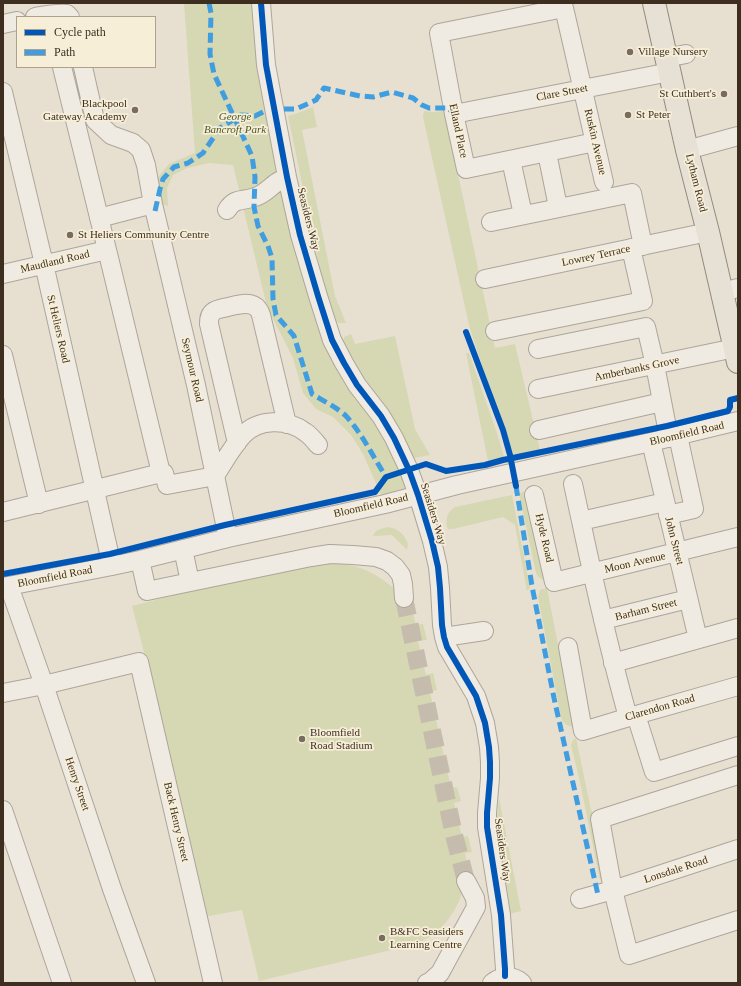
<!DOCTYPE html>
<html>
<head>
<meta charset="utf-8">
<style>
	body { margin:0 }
	#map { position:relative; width:741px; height:986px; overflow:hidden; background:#e7e0d1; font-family:Georgia,serif }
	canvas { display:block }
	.frame { position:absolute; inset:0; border:4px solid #3d2e20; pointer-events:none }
	.legend { position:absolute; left:16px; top:16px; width:140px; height:52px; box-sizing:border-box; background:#f7eed8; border:1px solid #ada18e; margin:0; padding:5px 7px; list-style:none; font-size:12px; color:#3d2e20 }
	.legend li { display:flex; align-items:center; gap:8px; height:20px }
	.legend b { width:20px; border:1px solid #ada18e }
</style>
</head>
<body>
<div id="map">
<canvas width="741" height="986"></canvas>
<div class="frame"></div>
<ul class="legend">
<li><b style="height:5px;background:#0057b8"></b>Cycle path</li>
<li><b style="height:5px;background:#3f9de0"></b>Path</li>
</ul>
</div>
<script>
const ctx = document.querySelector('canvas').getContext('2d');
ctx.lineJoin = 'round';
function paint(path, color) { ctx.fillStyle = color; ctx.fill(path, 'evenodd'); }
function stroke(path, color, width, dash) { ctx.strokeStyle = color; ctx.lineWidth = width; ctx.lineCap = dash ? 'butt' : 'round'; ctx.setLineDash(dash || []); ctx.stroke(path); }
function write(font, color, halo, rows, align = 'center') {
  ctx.font = font + ' Georgia,serif'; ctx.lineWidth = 3.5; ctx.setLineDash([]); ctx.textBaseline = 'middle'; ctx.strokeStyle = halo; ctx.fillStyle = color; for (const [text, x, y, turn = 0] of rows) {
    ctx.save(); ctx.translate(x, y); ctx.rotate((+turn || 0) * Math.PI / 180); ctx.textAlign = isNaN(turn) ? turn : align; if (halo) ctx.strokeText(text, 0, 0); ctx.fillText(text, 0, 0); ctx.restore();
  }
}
paint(new Path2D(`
	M184,3H261L318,296L418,495L385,504L363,454L351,435L333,417L316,409L303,393L293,358L267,307L233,165L209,163L187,168L173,175L167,188L168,206L153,202L152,198L159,176L169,164L195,153Z
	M313,107L317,127L302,130L335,296L346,323H338L335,321L324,289L288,116L298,113Z
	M424,111L432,112L445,111L461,170L458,174L495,348L515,344L540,450L512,456C499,412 482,369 469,325L423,117Z
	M351,334L355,344L395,336L415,429L430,455L414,458L399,429L365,383L343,343L344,337Z
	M466,353H469L497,433L504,457L488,461Z
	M528,491L545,579C540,579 538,577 536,573L519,493Z
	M512,495L530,588L527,591L515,525L503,517L453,529H448L447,527C445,519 448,511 455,507Z
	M388,527C398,528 405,535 408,544L407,550L392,535L373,536C375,529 381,529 388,527Z
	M333,562C343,564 353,565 363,569C377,574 404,593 411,607C414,611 414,619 416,625L423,624L427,640L418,641L426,675L433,673L437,690L430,692L451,788L457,787L461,801L454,803L462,837L468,836L472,852L465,853C466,858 467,863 467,868C467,889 454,918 437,931C431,936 424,940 417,944L259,981L242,910L203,917L152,683L132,606L175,595Z
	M547,588L574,727C567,726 563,724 561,717L538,597L540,590Z
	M576,738L591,810L594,816L604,881L600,879L599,876L580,782L571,745L573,740Z
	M499,798L521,911L509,914L503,861L498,830L497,819Z`), '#d6d7b3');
stroke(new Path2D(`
	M404,598L454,835L466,881`), '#c5bcae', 18, [18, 9]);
const minor = new Path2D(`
	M261,3L266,65L287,177L300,235L318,296L332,340L344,363L357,385L381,416L394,438L409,470L418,495L432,541L438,567L440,588L442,625L444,637L447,647L476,696L485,723L489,747L490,762V778L487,813V827L501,915L505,969V976
	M35,17C46,15 56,13 67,14L70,17
	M3,24L17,21
	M666,58L686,54
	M83,67L95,120L111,135L133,143L141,150L146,165L153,204L196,385L228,538
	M3,92L44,264L112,566
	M454,114L670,72
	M595,142L466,169L454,114L439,33L564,8C577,66 591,124 604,182
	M687,150L738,136
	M547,153L557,202
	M511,160L522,210
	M227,210C235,197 242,202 255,197C263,195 269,188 276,183C279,181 283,179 287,177
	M99,218L153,204
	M491,222L632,193L643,246
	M3,274L107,250
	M485,279L708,232
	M722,292L738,288
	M495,331L643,301L631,248
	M538,349L646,327L655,365L669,438
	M3,355L39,504
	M538,389L735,348
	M539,430L662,402
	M651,442L698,639
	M237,443L209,324C209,320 209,315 213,312C216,309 223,308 228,307C237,305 251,300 258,309C259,309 261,315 261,315L287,424
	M161,473H164L167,485L215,476C224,462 232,447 243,435C258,419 287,418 305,432C310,435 314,440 318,445
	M573,484L581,521
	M534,495L554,582L738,537
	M3,512L161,473L111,266L62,67
	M668,515L694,509L678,436
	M183,549L190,582
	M140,560L147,591L311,557L330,554L353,555L376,557L387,561L395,567L401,575L403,584L404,598
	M9,586L44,685L112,889L146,983
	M3,587L112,566L140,560L228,538L385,504L457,485L651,442L738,421
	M603,620L688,599
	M444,637L484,631
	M568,647L583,731L636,715L738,686
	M613,663L738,628
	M3,693L44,685L139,662L213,983
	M636,715L654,772L738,746
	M628,717C610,653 595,587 581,521L665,502
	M738,775L600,819L613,890L629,955L738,920
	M3,810L62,983
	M580,899L613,890L738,849
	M427,983L430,982L440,973L476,907L475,898L466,881
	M492,983C502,975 513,975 522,983`);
const major = new Path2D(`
	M654,3L687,150L708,232L738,362`);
stroke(minor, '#ada599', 20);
stroke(major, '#928b80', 24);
stroke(minor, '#efebe3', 18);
stroke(major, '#e6e1d4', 22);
stroke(new Path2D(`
	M209,3L211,13L210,54L214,74L252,156L255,177L254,207L258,226L268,246L272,258L273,299L276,315L294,336L312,394C322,400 338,408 346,416C361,432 374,458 386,477
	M284,109H296L316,100L324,88L360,96L373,97L392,92L413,98L422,105L429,108H448L454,114
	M155,211L160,189L163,179L174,167L188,163L203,153L220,128L241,115L255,116L263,112
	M516,486L532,586L554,698L598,895`), '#3f9de0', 5, [10, 5]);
stroke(new Path2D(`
	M261,3L266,65L287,177L300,235L318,296L332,340L344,363L357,385L381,416L394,438L409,470L418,495L432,541L438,567L440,588L442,625L444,637L447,647L476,696L485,723L489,747L490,762V778L487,813V827L501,915L505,969V976
	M466,332L503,430L510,455L516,486
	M3,574L110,554L225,525L375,492L386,477L426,464L446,471L485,465L503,460L667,426L728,411L730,407V400L738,398`), '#0057b8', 6);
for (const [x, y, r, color] of [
	[630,52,4,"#786c5e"],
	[724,94,4,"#786c5e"],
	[135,110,4,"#786c5e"],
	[628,115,4,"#786c5e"],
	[70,235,4,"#786c5e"],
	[302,739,4,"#786c5e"],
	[382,938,4,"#786c5e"]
]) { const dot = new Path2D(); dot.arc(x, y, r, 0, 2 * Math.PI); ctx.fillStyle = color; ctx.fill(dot); stroke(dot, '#f7eed8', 1.5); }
write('11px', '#3d2e20', '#f7eed8', [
	["Village Nursery",638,52],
	["St Cuthbert's",716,94,"right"],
	["Blackpool",127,104,"right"],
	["Gateway Academy",127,117,"right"],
	["St Peter",636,115],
	["St Heliers Community Centre",78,235],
	["Bloomfield",310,733],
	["Road Stadium",310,746],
	["B&FC Seasiders",390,932],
	["Learning Centre",390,945]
], 'left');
write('11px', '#3d2e20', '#f7eed8', [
	["Clare Street",562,93,-11],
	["Elland Place",458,131,78],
	["Ruskin Avenue",595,142,77],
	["Lytham Road",696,183,76],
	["Seasiders Way",308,219,76],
	["Lowrey Terrace",596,256,-12],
	["Maudland Road",55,262,-13],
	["St Heliers Road",58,329,77],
	["Amberbanks Grove",637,369,-12],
	["Seymour Road",192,370,77],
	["Bloomfield Road",687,434,-13],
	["Bloomfield Road",371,506,-13],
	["Seasiders Way",433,514,73],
	["Hyde Road",544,538,77],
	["John Street",674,541,76],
	["Moon Avenue",635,563,-13],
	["Bloomfield Road",55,577,-11],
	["Barham Street",646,610,-14],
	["Clarendon Road",660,708,-16],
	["Henry Street",77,784,71],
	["Back Henry Street",176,822,77],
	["Seasiders Way",502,850,82],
	["Lonsdale Road",676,870,-18]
]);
write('italic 11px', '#4d5a26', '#f7eed8', [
	["George",235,117],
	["Bancroft Park",235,130]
]);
</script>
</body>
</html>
